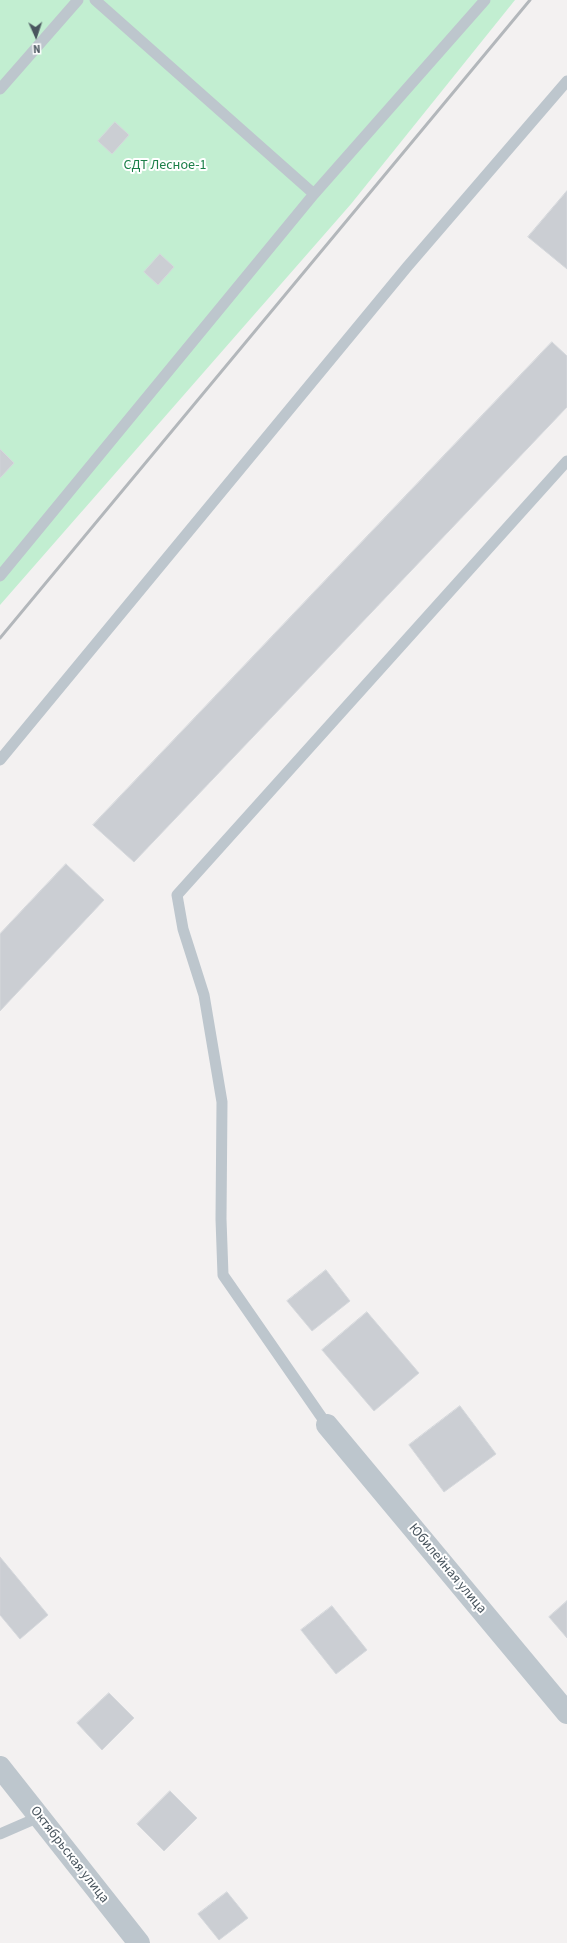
<!DOCTYPE html>
<html>
<head>
<meta charset="utf-8">
<style>
	body { margin:0 }
	#map { position:relative; width:567px; height:1943px; overflow:hidden; background:#f3f1f1; font-family:"Source Sans 3",sans-serif }
	canvas { display:block }
	.north { position:absolute; left:16px; top:16px; width:40px; height:40px; -webkit-text-stroke:3px #fff; paint-order:stroke; rotate:177deg; font-size:11px; font-weight:700; line-height:16px; text-align:center; color:#49555e }
	.north::after { content:''; display:block; margin:auto; width:14px; height:18px; background:#49555e; clip-path:polygon(50% 0,100% 100%,50% 72%,0 100%) }
</style>
</head>
<body>
<div id="map">
<canvas width="567" height="1943"></canvas>
<div class="north">N</div>
</div>
<script>
const ctx = document.querySelector('canvas').getContext('2d');
ctx.lineJoin = 'round';
function paint(path, color) { ctx.fillStyle = color; ctx.fill(path, 'evenodd'); }
function stroke(path, color, width, dash) { ctx.strokeStyle = color; ctx.lineWidth = width; ctx.lineCap = dash ? 'butt' : 'round'; ctx.setLineDash(dash || []); ctx.stroke(path); }
function write(font, color, halo, rows, align = 'center') {
  ctx.font = font + ' "Source Sans 3",sans-serif'; ctx.lineWidth = 4; ctx.setLineDash([]); ctx.textBaseline = 'middle'; ctx.strokeStyle = halo; ctx.fillStyle = color; for (const [text, x, y, turn = 0] of rows) {
    ctx.save(); ctx.translate(x, y); ctx.rotate((+turn || 0) * Math.PI / 180); ctx.textAlign = isNaN(turn) ? turn : align; if (halo) ctx.strokeText(text, 0, 0); ctx.fillText(text, 0, 0); ctx.restore();
  }
}
paint(new Path2D(`
	M0,0H515L351,204L0,605Z`), '#c2eed1');
const building = new Path2D(`
	M115,122L129,135L112,154L98,141Z
	M567,191V269L528,237Z
	M160,254L174,267L158,285L144,272Z
	M552,342L567,356V407L134,862L93,825Z
	M0,449L14,463L0,478Z
	M66,864L104,900L0,1011V934Z
	M326,1270L350,1301L312,1331L287,1301Z
	M367,1312L419,1373L374,1411L322,1350Z
	M460,1406L496,1454L444,1492L409,1445Z
	M0,1557L48,1615L20,1639L0,1615Z
	M567,1601V1638L549,1617Z
	M332,1606L367,1650L336,1674L301,1630Z
	M109,1693L134,1718L102,1750L77,1723Z
	M170,1791L197,1818L164,1851L137,1824Z
	M227,1892L248,1918L219,1940L198,1914Z`);
paint(building, '#cbced3');
stroke(building, '#d5d8dc', 1);
stroke(new Path2D(`
	M95,0L314,194
	M0,89L78,0
	M0,576L314,194L485,0
	M0,760L407,267L567,81
	M327,1425L223,1275L221,1219L222,1102L204,995L183,929L177,895L567,461
	M0,1834L39,1817`), '#bdc6cd', 11);
stroke(new Path2D(`
	M327,1425L567,1713
	M0,1767L139,1943`), '#bdc6cd', 22);
stroke(new Path2D(`
	M0,638L530,0`), '#b3b7bb', 3);
write('14px', '#1b7f48', '#fff', [
	["СДТ Лесное-1",165,166]
]);
write('14px', '#49555e', '#fff', [
	["Юбилейная улица",447,1569,50],
	["Октябрьская улица",69,1855,52]
]);
</script>
</body>
</html>
